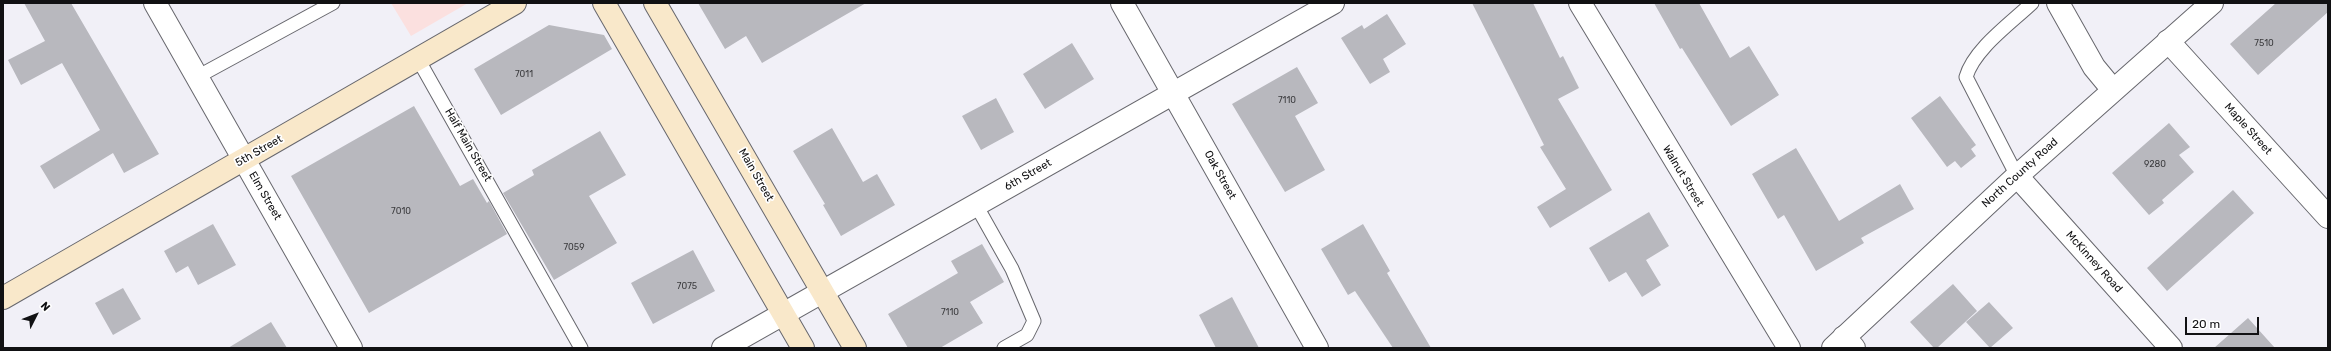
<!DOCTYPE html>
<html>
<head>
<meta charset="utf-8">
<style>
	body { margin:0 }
	#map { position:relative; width:2331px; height:351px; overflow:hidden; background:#f1f0f7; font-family:Rubik,sans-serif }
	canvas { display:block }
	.frame { position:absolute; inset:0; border:4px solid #111113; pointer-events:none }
	.north { position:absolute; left:16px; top:295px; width:40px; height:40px; -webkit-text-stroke:3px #fff; paint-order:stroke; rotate:48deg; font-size:11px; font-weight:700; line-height:16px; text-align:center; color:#111113 }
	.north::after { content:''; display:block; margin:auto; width:14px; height:18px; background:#111113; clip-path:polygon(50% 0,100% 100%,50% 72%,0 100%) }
	.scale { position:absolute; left:2185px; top:317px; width:74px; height:18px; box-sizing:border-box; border:2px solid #111113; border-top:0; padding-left:5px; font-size:12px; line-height:14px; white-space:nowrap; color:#111113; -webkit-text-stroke:3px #fff; paint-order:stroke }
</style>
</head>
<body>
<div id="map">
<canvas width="2331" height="351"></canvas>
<div class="frame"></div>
<div class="north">N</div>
<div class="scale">20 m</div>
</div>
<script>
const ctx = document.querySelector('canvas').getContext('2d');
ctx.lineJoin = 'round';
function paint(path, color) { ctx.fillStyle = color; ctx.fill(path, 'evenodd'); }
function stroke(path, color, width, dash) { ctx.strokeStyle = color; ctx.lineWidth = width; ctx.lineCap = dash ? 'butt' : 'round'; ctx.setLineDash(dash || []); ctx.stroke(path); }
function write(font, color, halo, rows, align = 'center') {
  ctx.font = font + ' Rubik,sans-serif'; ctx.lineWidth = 3.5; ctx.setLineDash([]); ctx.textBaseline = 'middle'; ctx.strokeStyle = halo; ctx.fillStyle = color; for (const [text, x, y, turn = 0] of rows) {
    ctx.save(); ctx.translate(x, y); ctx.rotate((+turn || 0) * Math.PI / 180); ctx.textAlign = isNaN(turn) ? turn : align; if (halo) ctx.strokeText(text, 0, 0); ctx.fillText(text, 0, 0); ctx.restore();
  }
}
paint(new Path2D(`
	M391,3H468L411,36Z`), '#fbe0df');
paint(new Path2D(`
	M24,3H71L159,154L124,173L113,153L54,189L40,166L100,130L62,63L21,85L8,60L45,41Z
	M698,3H866L762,63L746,36L725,49Z
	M1472,3H1533L1560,58L1563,56L1579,88L1558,99L1612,190L1550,228L1537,207L1566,189L1540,147L1544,145Z
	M1654,3H1699L1730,58L1749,46L1779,95L1731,126L1682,48L1680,49Z
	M2276,3H2328V12L2258,75L2230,44Z
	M1387,14L1406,44L1383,59L1390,72L1370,84L1341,38L1362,25L1364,29Z
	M549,25L604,35L612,49L501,115L474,69Z
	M1072,43L1094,79L1045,109L1023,74Z
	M1297,67L1318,103L1295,116L1325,170L1285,192L1232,104Z
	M1940,96L1976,145L1971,149L1976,156L1961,168L1955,161L1947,167L1911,118Z
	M996,98L1014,132L981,150L962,116Z
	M414,106L460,186L473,179L487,203L489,201L507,234L369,313L291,176Z
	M2169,123L2190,147L2179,155L2194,172L2162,200L2164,203L2149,215L2112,173Z
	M832,128L863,182L877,174L895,205L841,236L823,205L825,204L793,151Z
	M600,131L626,175L589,196L617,243L554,280L503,193L534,175L532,170Z
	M1796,148L1839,221L1900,184L1914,209L1861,238L1864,243L1816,271L1784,215L1778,219L1752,174Z
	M2233,190L2254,213L2167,291L2147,268Z
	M1649,212L1669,246L1646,260L1661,285L1642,297L1626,272L1609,282L1589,248Z
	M213,224L236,265L198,285L188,266L176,273L164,251Z
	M1363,224L1390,271L1387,273L1431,348H1393L1355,291L1348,295L1321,249Z
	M982,244L1004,282L970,302L983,323L940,348H908L888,314L958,273L951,261Z
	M693,250L715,291L653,324L631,283Z
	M1953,284L1977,311L1937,348H1934L1910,322Z
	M123,288L141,319L113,335L95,303Z
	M1232,297L1259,348H1216L1199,315Z
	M1989,302L2013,328L1990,348L1966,322Z
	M2248,318L2275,348H2214Z
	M271,322L287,348H228Z`), '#b8b8be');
const service = new Path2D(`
	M418,59L581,348
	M197,77L333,3
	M2017,176L1966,77C1974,49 2011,23 2032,3
	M976,205L1012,269L1034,321L1027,335L1004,348`);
const minor = new Path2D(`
	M155,3L351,348
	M1122,3L1317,348
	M1580,3L1789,348
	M2058,3L2094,67L2113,90
	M2168,41L2328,217
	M2017,176L2171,348
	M1844,337L1854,348
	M723,348L1333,3`);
const tertiary = new Path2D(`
	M1833,348L2017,176L2212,3`);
const secondary = new Path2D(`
	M604,3L803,348
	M655,3L855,348
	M3,298L515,3`);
stroke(service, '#67676d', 15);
stroke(minor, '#67676d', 24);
stroke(tertiary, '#67676d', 24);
stroke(secondary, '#67676d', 24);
stroke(service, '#fff', 13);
stroke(minor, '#fff', 22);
stroke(tertiary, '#fff', 22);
stroke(secondary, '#f9e8ca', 22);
write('9px', '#3b3b3e', null, [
	["7510",2264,43],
	["7011",524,74],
	["7110",1287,100],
	["9280",2155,164],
	["7010",401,211],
	["7059",574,247],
	["7075",687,286],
	["7110",950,312]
]);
write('11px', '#111113', '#fff', [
	["Maple Street",2248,129,48],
	["Half Main Street",468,145,60],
	["5th Street",259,151,-30],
	["North County Road",2020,173,-42],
	["Main Street",756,175,60],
	["6th Street",1028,175,-30],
	["Oak Street",1220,175,61],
	["Walnut Street",1683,176,59],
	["Elm Street",265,196,60],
	["McKinney Road",2094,262,48]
]);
</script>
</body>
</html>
